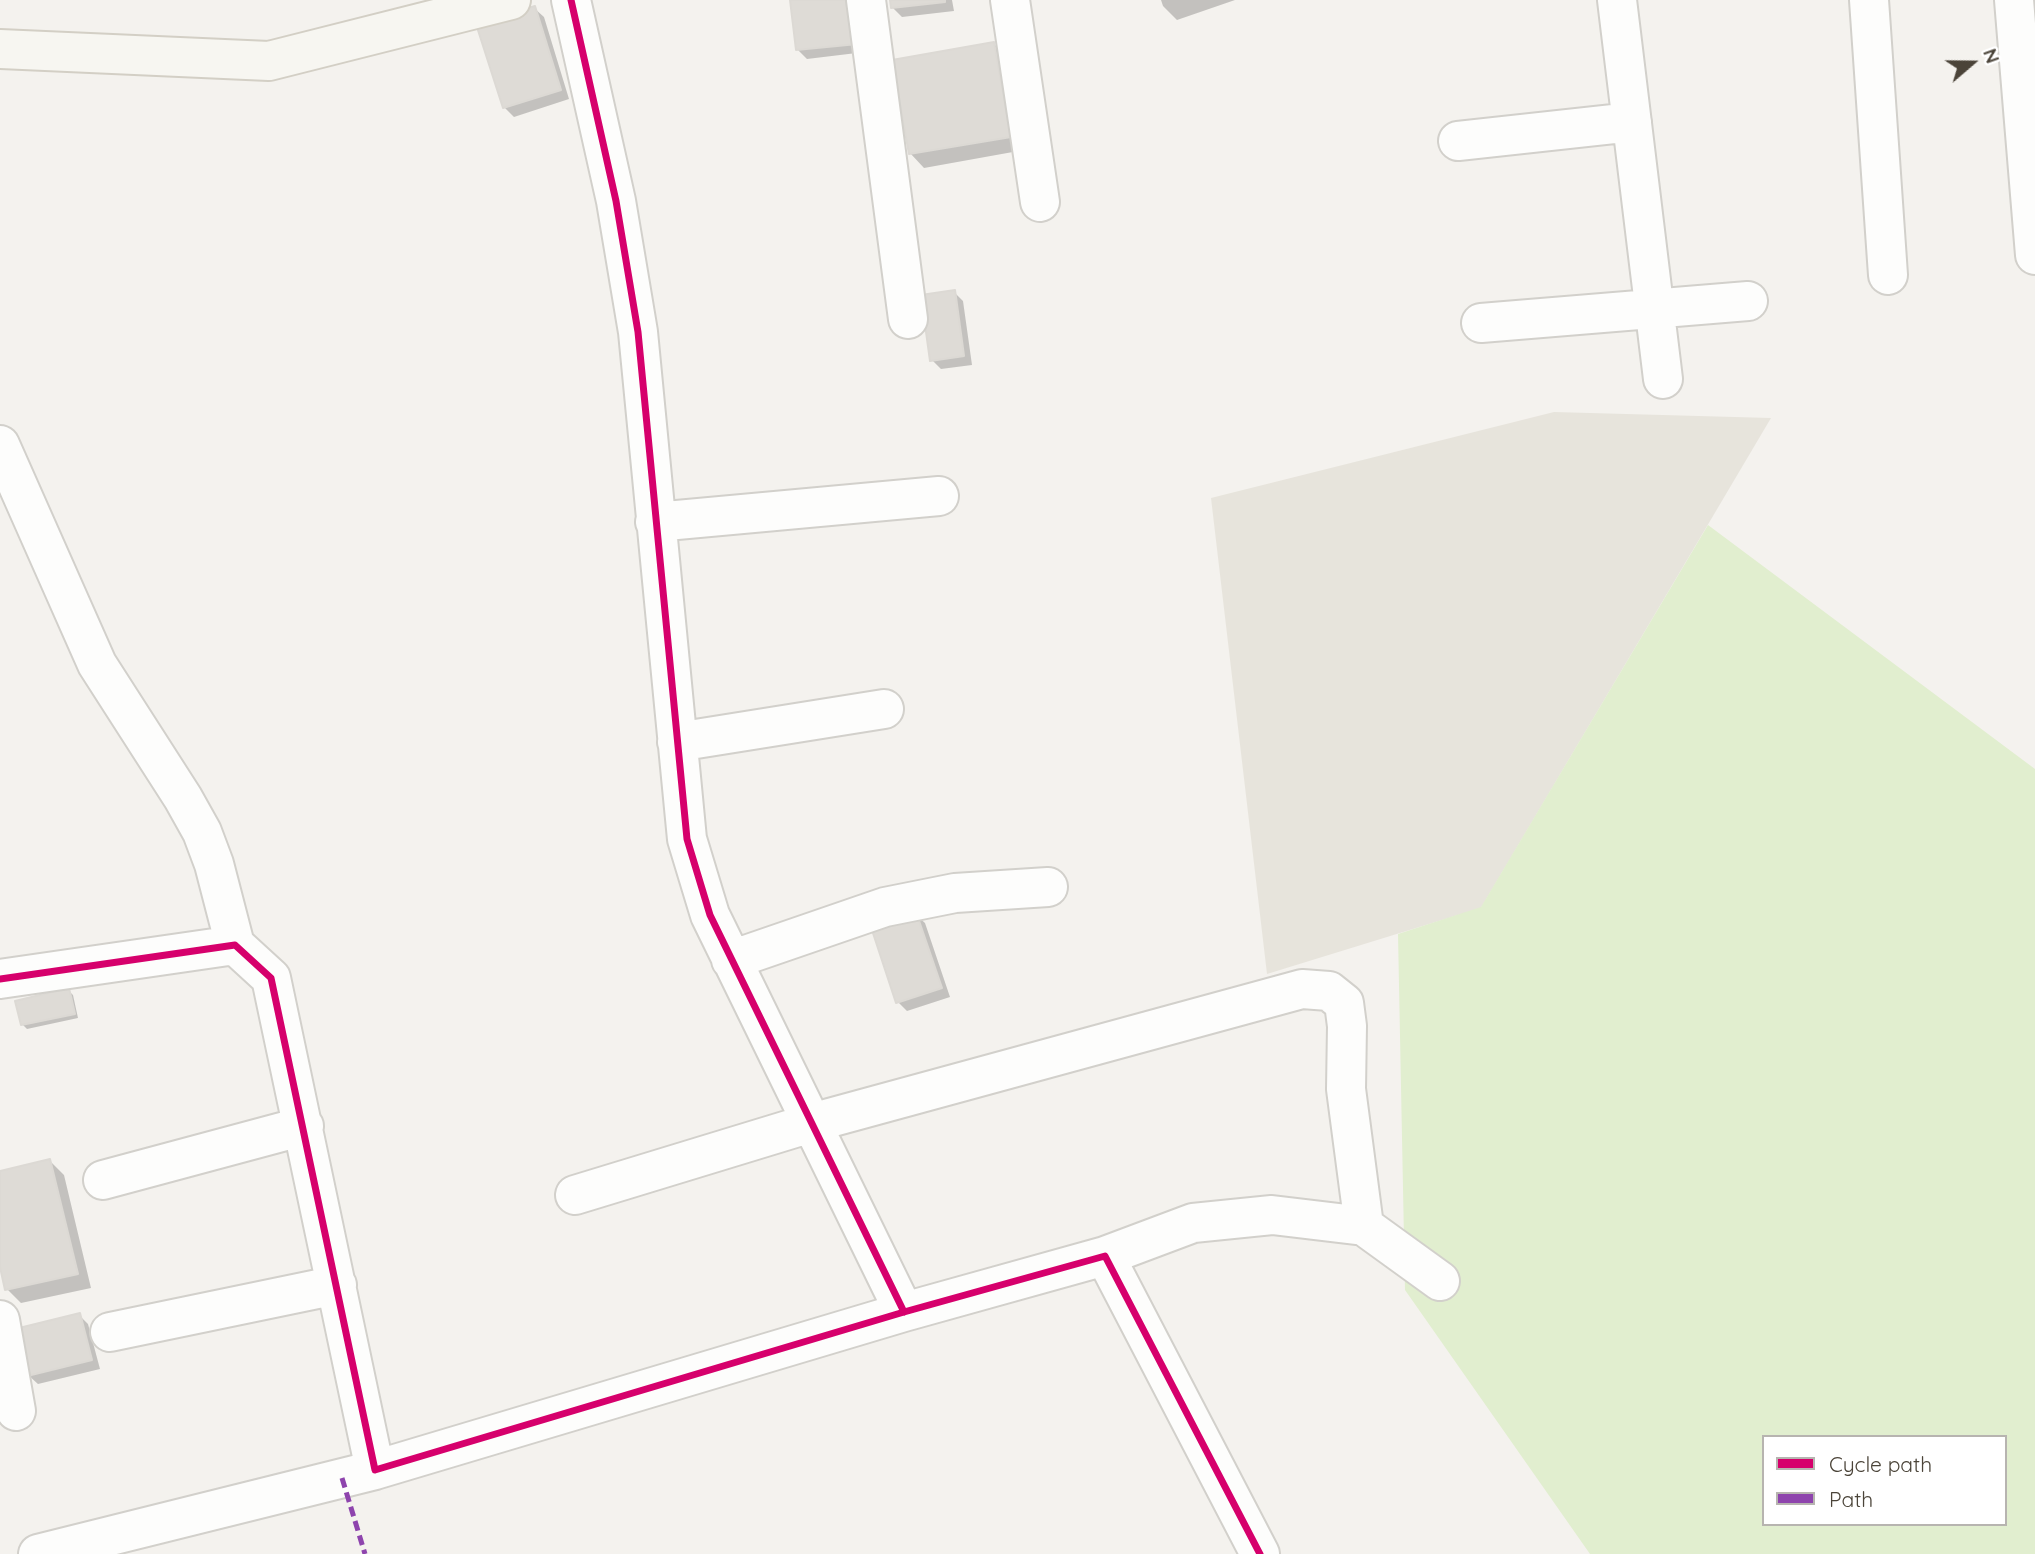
<!DOCTYPE html>
<html>
<head>
<meta charset="utf-8">
<style>
	body { margin:0 }
	#map { position:relative; width:2035px; height:1554px; overflow:hidden; background:#f4f2ee; font-family:Quicksand,sans-serif }
	canvas { display:block }
	.legend { position:absolute; left:1762px; top:1435px; width:245px; height:91px; box-sizing:border-box; background:#fff; border:2px solid #b7b4b0; margin:0; padding:9px 12px; list-style:none; font-size:21px; color:#4b4439 }
	.legend li { display:flex; align-items:center; gap:14px; height:35px }
	.legend b { width:35px; border:2px solid #b7b4b0 }
	.north { position:absolute; left:1937px; top:28px; width:70px; height:70px; -webkit-text-stroke:5px #fff; paint-order:stroke; rotate:70deg; font-size:19px; font-weight:700; line-height:28px; text-align:center; color:#4b4439 }
	.north::after { content:''; display:block; margin:auto; width:24px; height:32px; background:#4b4439; clip-path:polygon(50% 0,100% 100%,50% 72%,0 100%) }
</style>
</head>
<body>
<div id="map">
<canvas width="2035" height="1554"></canvas>
<ul class="legend">
<li><b style="height:9px;background:#d6006c"></b>Cycle path</li>
<li><b style="height:9px;background:#8e44ad"></b>Path</li>
</ul>
<div class="north">N</div>
</div>
<script>
const ctx = document.querySelector('canvas').getContext('2d');
ctx.lineJoin = 'round';
function paint(path, color) { ctx.fillStyle = color; ctx.fill(path, 'evenodd'); }
function stroke(path, color, width, dash) { ctx.strokeStyle = color; ctx.lineWidth = width; ctx.lineCap = dash ? 'butt' : 'round'; ctx.setLineDash(dash || []); ctx.stroke(path); }
paint(new Path2D(`
	M1554,412L1771,418L1481,908L1267,974L1211,498Z`), '#e7e4dc');
paint(new Path2D(`
	M1708,525L2035,769V1554H1590L1405,1290L1398,934L1481,907ZM1764,1437H2005V1524H1764Z`), '#e1eecf');
paint(new Path2D(`
	M792,0L865,52L807,59L797,49Z
	M892,0H952L954,11L902,17L892,7Z
	M1161,0H1235L1177,20L1163,6Z
	M534,8L544,17L569,99L514,117L504,107Z
	M993,43L1007,58L1024,150L924,168L910,153Z
	M954,292L963,301L972,365L941,369L932,360Z
	M915,914L925,923L950,997L907,1011L898,1002Z
	M68,990L73,995L78,1018L27,1029L23,1025Z
	M50,1161L64,1175L91,1288L21,1303L7,1289L0,1259V1172Z
	M79,1315L88,1324L100,1369L38,1384L28,1375Z`), '#0003');
const building = new Path2D(`
	M790,0H852L857,44L796,50Z
	M890,0H945V2L891,8Z
	M535,6L561,90L503,108L476,24Z
	M994,42L1011,137L909,154L892,60Z
	M955,290L964,356L930,361L921,295Z
	M916,912L942,988L896,1003L871,927Z
	M69,988L75,1014L21,1025L15,1001Z
	M50,1159L78,1274L5,1290L0,1267V1171Z
	M80,1313L92,1360L27,1376L15,1329Z`);
paint(building, '#dedbd6');
stroke(building, '#dcd9d4', 2);
const street = new Path2D(`
	M571,0L616,201L638,332L687,839L710,915L904,1312
	M866,0L908,319
	M1010,0L1040,202
	M1617,0L1663,379
	M1869,0L1888,275
	M2014,0L2035,255
	M1458,141L1632,122
	M1481,323L1748,301
	M0,445L97,664L183,798L202,832L214,864L235,945
	M655,522L939,496
	M677,742L884,709
	M731,960L885,907L955,893L1048,887
	M0,979L235,945L271,978L375,1470L904,1312L1105,1256L1260,1554
	M103,1180L304,1126
	M575,1195L811,1123L1302,989L1329,991L1344,1003L1347,1026L1346,1089L1364,1226
	M1105,1256L1193,1223L1272,1215L1364,1226L1440,1281
	M0,1320L16,1411
	M110,1332L337,1285
	M38,1554L375,1470`);
const secondary = new Path2D(`
	M0,49L269,61L511,0`);
stroke(street, '#d2d0cb', 42);
stroke(secondary, '#d3cfc5', 42);
stroke(street, '#fdfdfc', 38);
stroke(secondary, '#f7f6f1', 38);
stroke(new Path2D(`
	M342,1478L365,1554`), '#8e44ad', 5, [10, 5]);
stroke(new Path2D(`
	M571,0L616,201L638,332L687,839L710,915L904,1312
	M0,979L235,945L271,978L375,1470L904,1312L1105,1256L1260,1554`), '#d6006c', 7);
</script>
</body>
</html>
